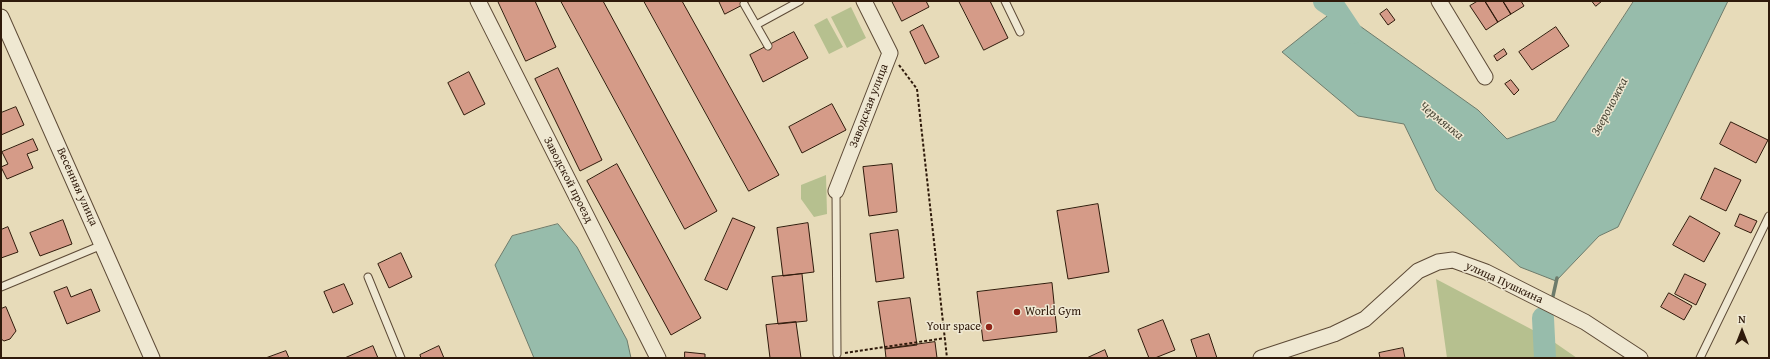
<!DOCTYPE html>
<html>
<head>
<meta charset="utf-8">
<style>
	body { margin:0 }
	#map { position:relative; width:1770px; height:359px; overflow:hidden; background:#e7dbb9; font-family:"Gentium Book Plus",serif }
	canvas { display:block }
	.frame { position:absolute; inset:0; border:2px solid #2f1a0b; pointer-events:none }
	.north { position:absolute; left:1722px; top:311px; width:40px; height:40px; -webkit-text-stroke:3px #efe8d2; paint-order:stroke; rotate:0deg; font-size:11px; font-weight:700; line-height:16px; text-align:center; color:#2f1a0b }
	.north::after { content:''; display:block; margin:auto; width:14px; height:18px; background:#2f1a0b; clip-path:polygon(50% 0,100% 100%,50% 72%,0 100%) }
</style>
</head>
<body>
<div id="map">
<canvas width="1770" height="359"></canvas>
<div class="frame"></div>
<div class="north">N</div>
</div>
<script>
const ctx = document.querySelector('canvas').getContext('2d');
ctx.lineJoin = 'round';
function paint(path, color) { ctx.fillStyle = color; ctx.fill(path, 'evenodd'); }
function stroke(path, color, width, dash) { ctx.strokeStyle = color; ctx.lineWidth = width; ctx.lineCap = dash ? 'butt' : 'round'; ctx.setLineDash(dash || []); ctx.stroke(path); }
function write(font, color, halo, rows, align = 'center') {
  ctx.font = font + ' "Gentium Book Plus",serif'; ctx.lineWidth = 3; ctx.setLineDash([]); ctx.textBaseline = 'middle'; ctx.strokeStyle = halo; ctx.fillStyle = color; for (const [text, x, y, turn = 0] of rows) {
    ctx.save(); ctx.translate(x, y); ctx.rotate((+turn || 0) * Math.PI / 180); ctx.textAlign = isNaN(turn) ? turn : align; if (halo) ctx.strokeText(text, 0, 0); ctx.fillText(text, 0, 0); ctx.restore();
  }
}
paint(new Path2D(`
	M851,7L866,38L847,48L831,17Z
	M827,18L843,47L829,54L814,25Z
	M826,175L827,214L814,217L801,199V185Z
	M1436,279L1548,338L1577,358H1447Z`), '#b6c08f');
const water = new Path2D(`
	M1634,1H1728L1618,227L1599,236L1556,281L1520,267L1436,190L1404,124L1358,116L1282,52L1336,9L1478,110L1507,139L1555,121Z
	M558,224L577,247L627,340L631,358H534L495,265L512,236Z`);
paint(water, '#97bcab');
stroke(water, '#6d7b6b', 1);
stroke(new Path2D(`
	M1553,296L1557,278`), '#6d7b6b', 3.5);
stroke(new Path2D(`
	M1324,1L1336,9L1352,33
	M1543,318L1545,358`), '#97bcab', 22);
const building = new Path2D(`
	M498,1H535L556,47L526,61Z
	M561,1H603L717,211L685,229Z
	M644,1H682L779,175L749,191Z
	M719,1H750L725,14Z
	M892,1H926L929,7L902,21Z
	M959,1H990L1008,38L984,50Z
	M1478,1H1485L1498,22L1486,30L1470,6Z
	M1485,1H1503L1511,14L1498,22Z
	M1503,1H1521L1524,6L1511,14Z
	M1592,1H1602L1596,6Z
	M1387,9L1395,20L1388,25L1380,14Z
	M923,25L939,57L925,64L910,32Z
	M1556,27L1569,46L1532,70L1519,52Z
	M794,32L808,58L763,82L750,55Z
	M1504,49L1507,54L1497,61L1494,56Z
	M558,68L602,160L580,171L535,79Z
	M469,72L485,104L464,115L448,83Z
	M1511,80L1519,90L1514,95L1505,84Z
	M832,104L846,130L802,153L789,127Z
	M16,107L24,125L1,135V113Z
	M1731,122L1768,140L1756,163L1720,144Z
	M33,139L38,150L27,154L33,168L7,179L1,167L8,164L2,152Z
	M617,164L701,318L671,335L587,181Z
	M892,164L897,212L869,216L863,167Z
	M1715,168L1741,180L1726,211L1701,199Z
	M1098,204L1109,272L1068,279L1057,211Z
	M1740,214L1757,221L1751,233L1735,226Z
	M1690,216L1720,233L1704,262L1673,245Z
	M733,218L755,227L727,290L705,280Z
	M63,220L72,244L40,256L30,233Z
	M808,223L814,272L783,276L777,228Z
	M8,227L18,252L1,258V230Z
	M898,230L904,278L876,282L870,234Z
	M401,253L412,277L389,288L378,264Z
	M802,274L807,321L778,324L772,277Z
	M1685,274L1706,284L1696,305L1675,294Z
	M1052,283L1057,332L983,341L977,292Z
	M344,284L353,304L333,313L324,292Z
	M67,287L71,297L91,289L100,311L67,324L54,292Z
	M1669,293L1692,306L1684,320L1661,307Z
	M910,298L917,345L885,349L878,302Z
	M6,307L16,331L10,339L4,341L1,339V309Z
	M1163,320L1175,350L1155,358H1149L1138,330Z
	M796,322L801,358H770L766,325Z
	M1209,334L1217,358H1197L1191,340Z
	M935,342L937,358H886L885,349Z
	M373,346L378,358H345Z
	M439,346L444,358H421L420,355Z
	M1403,348L1405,358H1380L1379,353Z
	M1105,350L1108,358H1087Z
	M286,351L289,358H266Z
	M685,352L705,354V358H685Z`);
paint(building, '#d59b88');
stroke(building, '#2f1a0b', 1);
const lane = new Path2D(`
	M1005,1L1020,32
	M744,4L768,46
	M756,25L800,1
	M836,191L837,354
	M368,277L401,358
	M1,287L102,245
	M1700,358L1769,216`);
const street = new Path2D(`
	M478,1L658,358
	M1439,1L1485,77
	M1,17L152,358
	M836,191L890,53L864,1
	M1261,358L1334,334L1365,319L1418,271L1438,262L1453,260L1486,272L1585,322L1640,358`);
stroke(lane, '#5d4a36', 9);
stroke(street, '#5d4a36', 17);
stroke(new Path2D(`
	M899,65L917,89L947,358
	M845,353L945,338`), '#2f1a0b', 2, [3, 2]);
stroke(lane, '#efe8d2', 7);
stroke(street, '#efe8d2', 15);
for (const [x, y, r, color] of [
	[1017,312,4,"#8f2418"],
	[989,327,4,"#8f2418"]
]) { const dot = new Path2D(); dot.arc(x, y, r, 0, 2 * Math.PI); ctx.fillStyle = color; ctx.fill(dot); stroke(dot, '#efe8d2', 1.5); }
write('12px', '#2f1a0b', '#efe8d2', [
	["Заводская улица",869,106,-69],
	["Заводской проезд",568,180,63],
	["Весенняя улица",77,187,66],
	["улица Пушкина",1504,283,25]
]);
write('12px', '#2f1a0b', '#efe8d2', [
	["World Gym",1025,312],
	["Your space",981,327,"right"]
], 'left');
write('italic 13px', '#4e4b3b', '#efe8d2', [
	["Звероножка",1610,107,-62],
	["Чермянка",1441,121,39]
]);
</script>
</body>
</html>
